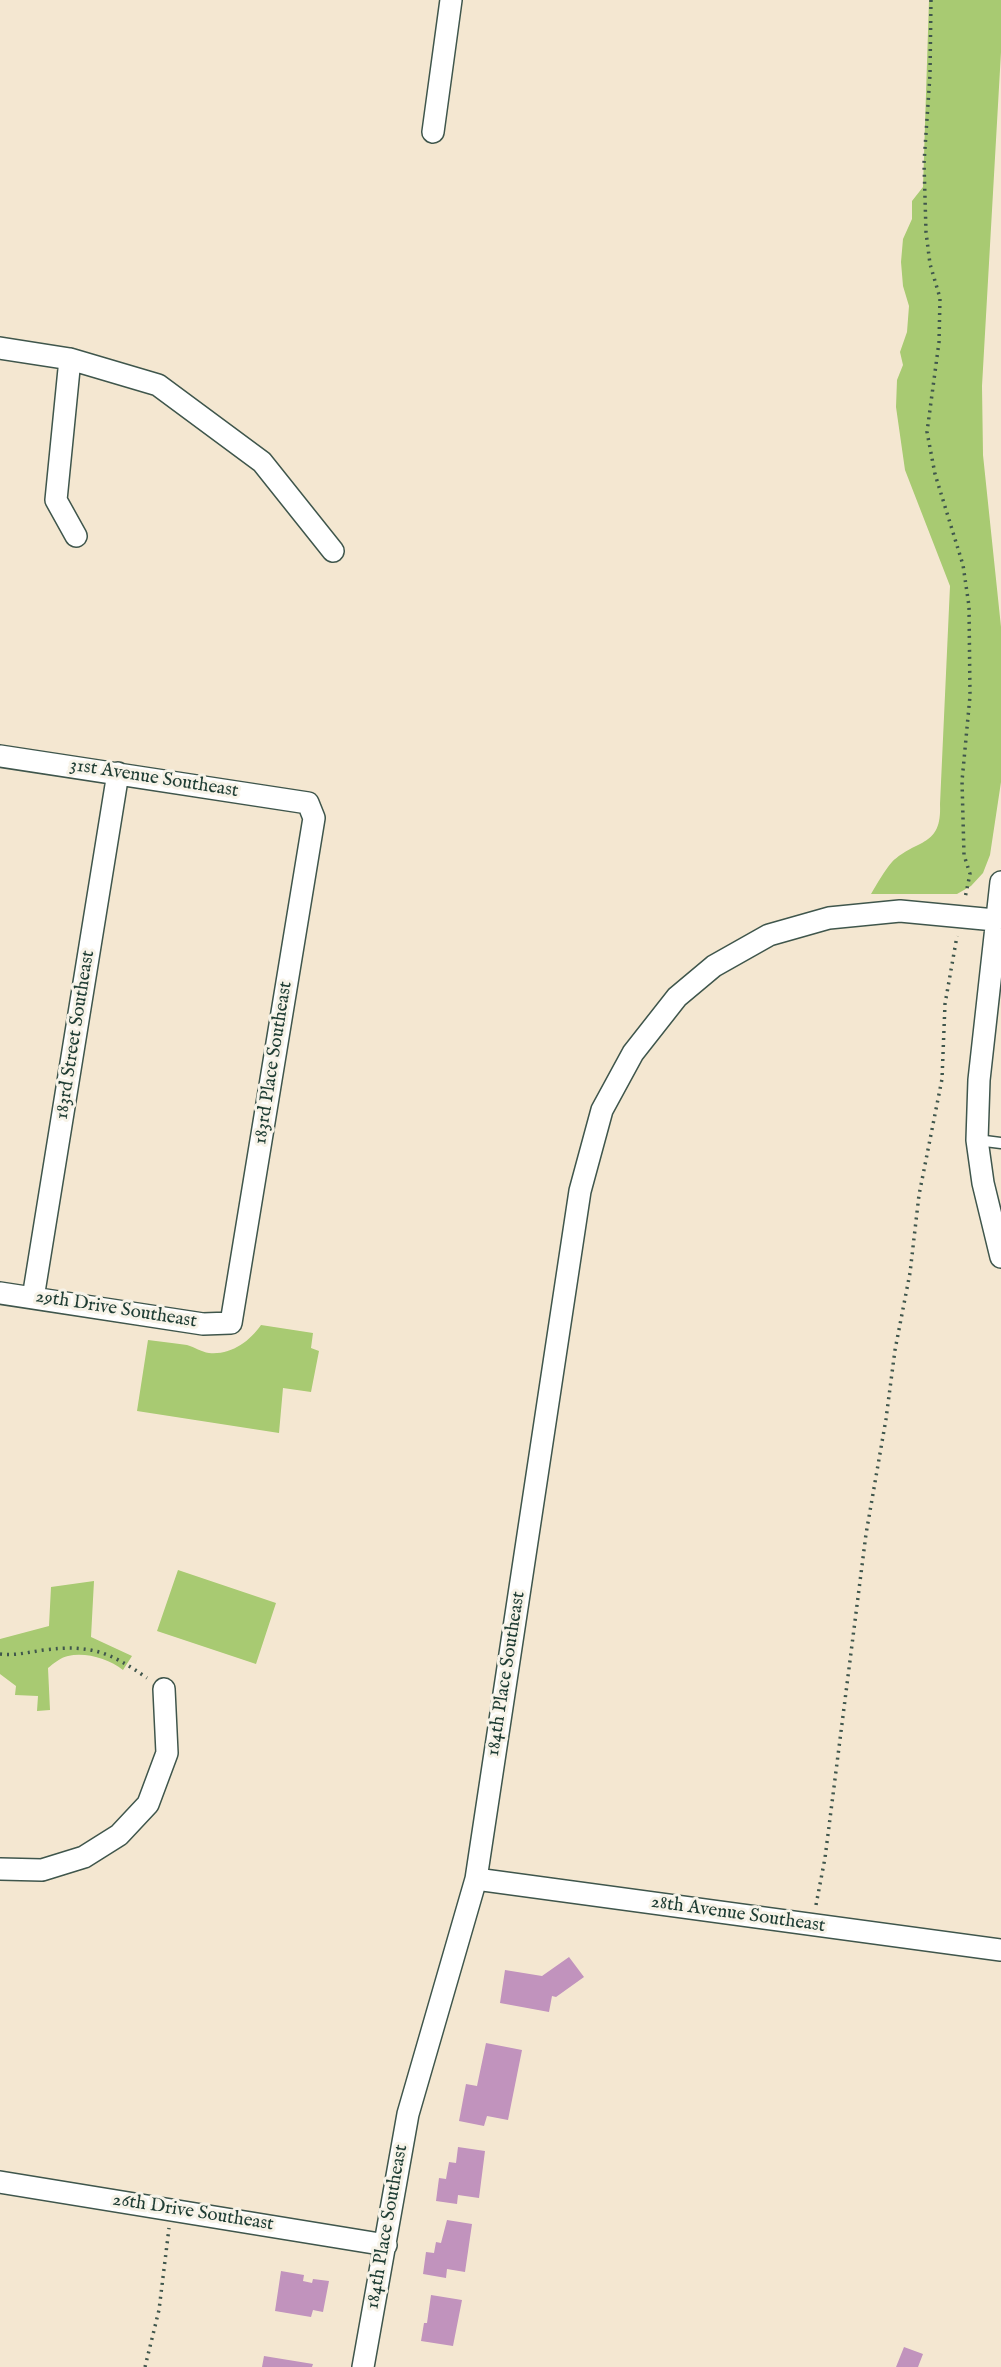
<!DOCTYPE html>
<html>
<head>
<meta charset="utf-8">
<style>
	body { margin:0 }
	canvas { display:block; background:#f4e7d1 }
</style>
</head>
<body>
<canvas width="1001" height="2367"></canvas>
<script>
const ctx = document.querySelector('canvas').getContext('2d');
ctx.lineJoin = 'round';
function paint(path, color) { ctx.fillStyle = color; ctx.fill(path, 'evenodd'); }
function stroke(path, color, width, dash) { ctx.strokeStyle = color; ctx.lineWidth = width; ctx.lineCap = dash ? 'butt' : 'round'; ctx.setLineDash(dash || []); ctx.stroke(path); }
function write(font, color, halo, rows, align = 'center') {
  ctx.font = font + ' "IM FELL English",serif'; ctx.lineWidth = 6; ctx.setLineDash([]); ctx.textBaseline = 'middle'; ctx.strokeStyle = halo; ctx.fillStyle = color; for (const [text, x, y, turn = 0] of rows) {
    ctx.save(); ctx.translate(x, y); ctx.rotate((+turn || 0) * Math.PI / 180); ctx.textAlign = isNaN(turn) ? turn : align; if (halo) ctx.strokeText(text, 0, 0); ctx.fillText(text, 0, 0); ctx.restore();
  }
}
paint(new Path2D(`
	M929,0H1001V52L982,386L983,455L1001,627V782L990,855L983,873L971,886L957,894H871C877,884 884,871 892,862C917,838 942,848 940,804L950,586L905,470L896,407L897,380L903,365L900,352L907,332L909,306L903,286L901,262L903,239L912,219V201L923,187Z
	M261,1325L313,1333L311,1348L319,1351L311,1392L283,1388L279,1433L137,1411L148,1340C161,1342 175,1343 187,1345C195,1347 201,1352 209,1353C231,1355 249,1342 261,1325Z
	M178,1570L276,1603L256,1664L157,1631Z
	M94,1581L91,1637L132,1656L123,1670C109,1659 86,1652 68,1656C61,1657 53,1664 48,1668L50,1710L37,1711L38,1696L15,1695L16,1686L0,1674V1639L49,1626L51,1587Z`), '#a8ca72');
paint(new Path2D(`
	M569,1957L584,1977L556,1997L552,1996L549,2012L500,2003L505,1970L542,1976Z
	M486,2043L522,2050L508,2120L487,2116L484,2126L459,2121L466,2084L477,2086Z
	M458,2147L485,2151L479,2198L458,2195L457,2204L436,2201L439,2178L446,2179L449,2162L456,2163Z
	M447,2220L472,2224L465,2272L447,2269L446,2278L423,2274L426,2252L434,2253L436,2242L441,2243Z
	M281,2271L304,2275L303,2281L312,2283L313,2279L329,2281L323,2312L313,2310L311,2317L275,2311Z
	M431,2295L462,2300L453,2346L421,2341L424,2323H427Z
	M904,2347L923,2354L918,2367H896Z
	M264,2356L313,2364L312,2367H262Z`), '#c193bd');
const service = new Path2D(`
	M977,1140L1001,1143`);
const minor = new Path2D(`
	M433,132L451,0
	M0,348L70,359L158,385L262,462L333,551
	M70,359L56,500L76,536
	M0,756L308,803L314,818L231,1323L203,1324L0,1293
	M1001,882L979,1080L977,1140L983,1183L1001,1257
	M33,1298L118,773
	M0,1869L42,1870L84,1857L119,1835L148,1804L167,1753L164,1689
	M476,1879L1001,1950
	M0,2182L386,2245
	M363,2367L408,2114L476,1879L580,1191L602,1110L633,1053L677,997L714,966L769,935L829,918L900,911L995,920`);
stroke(service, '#3f564c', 13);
stroke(minor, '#3f564c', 24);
stroke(new Path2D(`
	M931,0L930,75L924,163L926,232L930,264L940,298L939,342L927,432L935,474L963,565L969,606L970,696L962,781L964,855L970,874L965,898
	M0,1654C15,1656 29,1652 44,1650C90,1644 110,1652 147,1678
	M816,1905L825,1858L866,1534L886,1419L895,1350L910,1273L919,1195L942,1079L945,1004L957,936
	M145,2367L159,2310L169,2228`), '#3f564c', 3.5, [2, 5]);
stroke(service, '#fff', 10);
stroke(minor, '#fff', 21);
write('19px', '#1f3d34', '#f7f3e8', [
	["31st Avenue Southeast",154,779,9],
	["183rd Street Southeast",76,1035,-81],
	["183rd Place Southeast",274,1063,-81],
	["29th Drive Southeast",116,1310,9],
	["184th Place Southeast",507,1674,-81],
	["28th Avenue Southeast",738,1915,8],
	["26th Drive Southeast",193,2213,9],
	["184th Place Southeast",388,2227,-80]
]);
</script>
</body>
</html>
